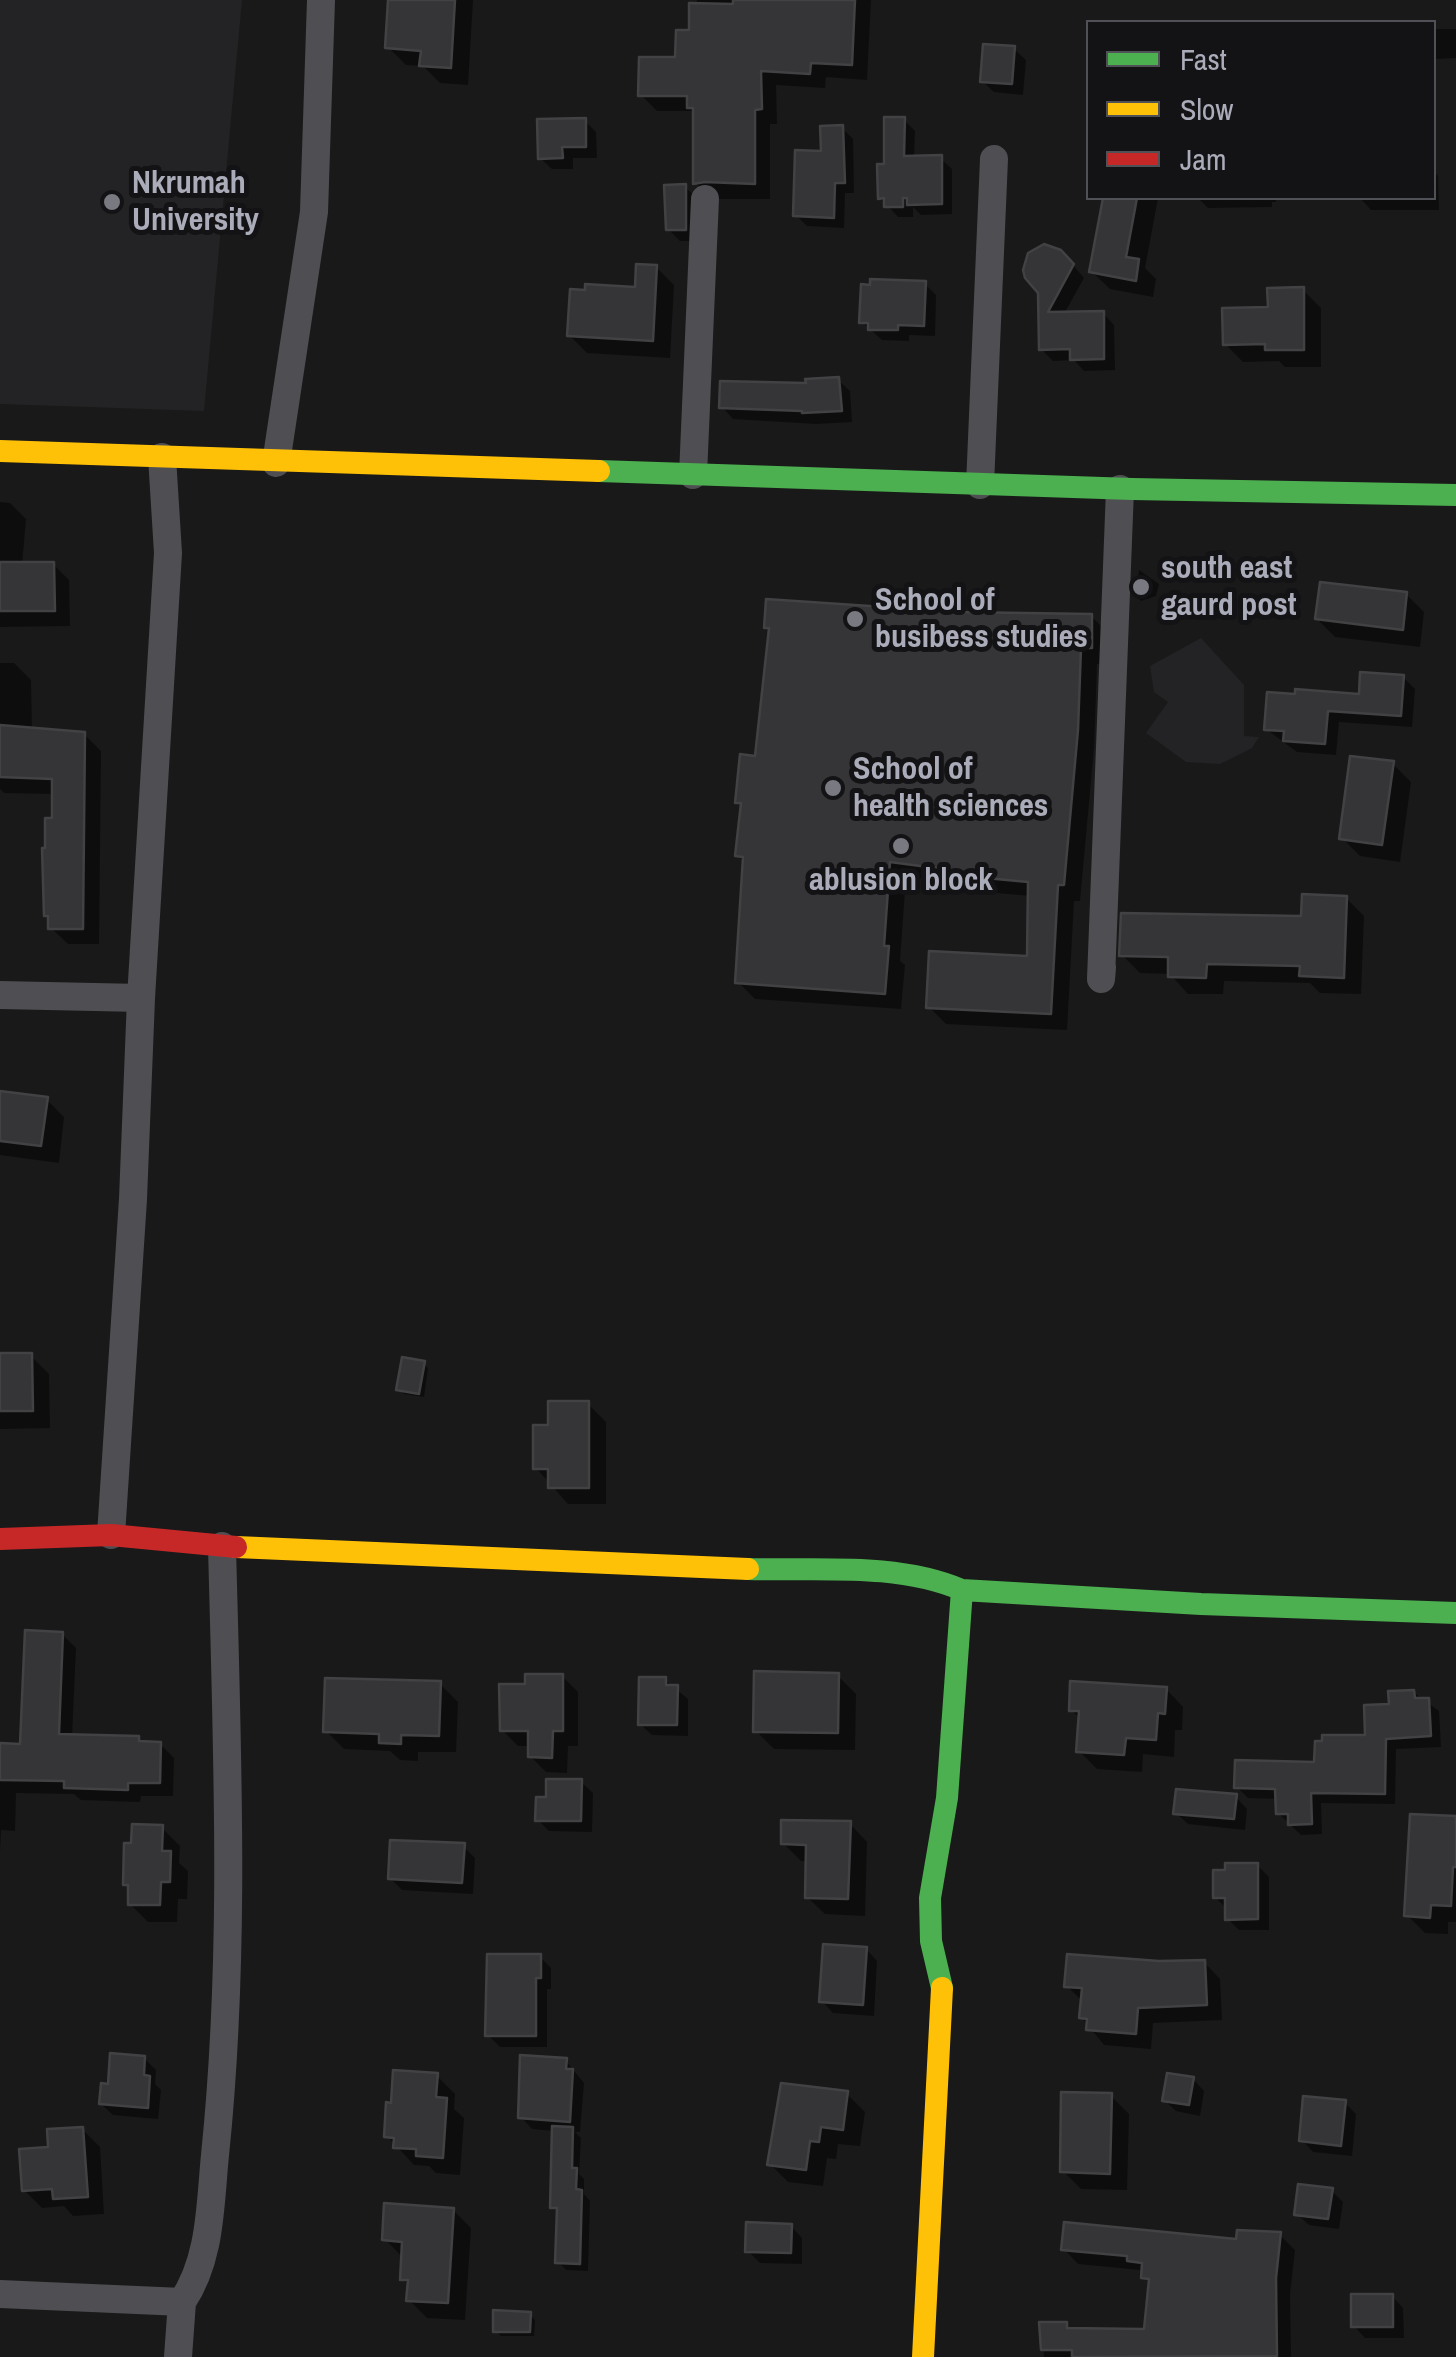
<!DOCTYPE html>
<html>
<head>
<meta charset="utf-8">
<style>
	body { margin:0 }
	#map { position:relative; width:1456px; height:2357px; overflow:hidden; background:#191919; font-family:"Archivo Narrow",sans-serif }
	canvas { display:block }
	.legend { position:absolute; left:1086px; top:20px; width:350px; height:180px; box-sizing:border-box; background:#131315; border:2px solid #505057; margin:0; padding:12px 18px; list-style:none; font-size:30px; color:#abacb9 }
	.legend li { display:flex; align-items:center; gap:20px; height:50px }
	.legend b { width:50px; border:2px solid #505057 }
</style>
</head>
<body>
<div id="map">
<canvas width="1456" height="2357"></canvas>
<ul class="legend">
<li><b style="height:12px;background:#4caf50"></b>Fast</li>
<li><b style="height:12px;background:#ffc107"></b>Slow</li>
<li><b style="height:12px;background:#c62828"></b>Jam</li>
</ul>
</div>
<script>
const ctx = document.querySelector('canvas').getContext('2d');
ctx.lineJoin = 'round';
function paint(path, color) { ctx.fillStyle = color; ctx.fill(path, 'evenodd'); }
function stroke(path, color, width, dash) { ctx.strokeStyle = color; ctx.lineWidth = width; ctx.lineCap = dash ? 'butt' : 'round'; ctx.setLineDash(dash || []); ctx.stroke(path); }
function write(font, color, halo, rows, align = 'center') {
  ctx.font = font + ' "Archivo Narrow",sans-serif'; ctx.lineWidth = 10; ctx.setLineDash([]); ctx.textBaseline = 'middle'; ctx.strokeStyle = halo; ctx.fillStyle = color; for (const [text, x, y, turn = 0] of rows) {
    ctx.save(); ctx.translate(x, y); ctx.rotate((+turn || 0) * Math.PI / 180); ctx.textAlign = isNaN(turn) ? turn : align; if (halo) ctx.strokeText(text, 0, 0); ctx.fillText(text, 0, 0); ctx.restore();
  }
}
paint(new Path2D(`
	M0,0H242L204,411L0,404Z
	M1201,638L1244,685V736L1259,737L1252,748L1220,764L1186,762L1146,733L1168,702L1154,692L1150,666Z`), '#232325');
paint(new Path2D(`
	M390,0H473L468,85L440,83L423,66L406,65L388,47Z
	M697,0H871L867,80L826,77L825,88L776,85L777,124H770V199H711L696,183L693,111H657L641,95L677,60L692,32Z
	M1434,29H1456V58L1434,59Z
	M1014,49L1026,60L1023,95L994,92L982,81Z
	M904,120L915,131L914,159L940,158L952,169V214L921,215L913,207V217H898L880,197L887,166Z
	M585,121L596,132L597,158H573V169H552L540,158Z
	M842,128L853,139L854,193H845L844,228L807,226L796,215L824,154Z
	M1434,171L1438,176L1439,210H1371L1360,198H1434Z
	M685,187L697,198V241H680L668,229Z
	M1106,198H1158L1145,268L1156,279L1153,297L1110,289L1092,272Z
	M1198,198H1276V202H1272V207L1208,208Z
	M1072,264L1084,278L1064,314L1103,313L1114,325L1115,370L1084,371L1074,360L1053,361L1041,349L1040,292Z
	M656,267L674,285L670,358L587,353L569,335L637,289Z
	M925,284L936,295L935,336L909,335V341L882,340L862,322Z
	M1303,290L1321,308V367H1285L1279,361L1243,362L1225,344Z
	M838,380L850,391L852,422L816,424L733,419L722,407Z
	M0,502L10,503L26,519L22,565L53,564L69,580L70,626L0,627Z
	M1139,570L1159,584L1156,596L1141,601L1136,596Z
	M1406,594L1424,612L1420,647L1335,637L1317,619Z
	M959,614L1091,616L1108,633V664H1097L1094,748L1080,901H1074L1067,1030L946,1024L929,1007L1030,958L1031,896L962,890L956,884L906,877L900,961L905,965L901,1009L755,999L738,982L745,863L737,855L743,807L738,802L757,759L771,631L767,627Z
	M0,663H14L31,680L32,730L84,734L101,751L99,944H68L51,928L54,794L4,793L0,789Z
	M1403,677L1415,689L1412,727L1339,722L1336,755L1297,752L1266,729L1361,696Z
	M1393,764L1411,782L1400,862L1360,856L1342,838Z
	M1346,898L1364,916L1361,994L1320,993L1310,983L1224,981L1223,994H1188L1170,974L1140,973L1122,955L1304,919Z
	M0,1093L46,1099L64,1117L59,1163L0,1155Z
	M0,1356H31L49,1374L50,1428L0,1429Z
	M423,1363L428,1368L424,1397L404,1394L399,1389Z
	M588,1404L606,1422V1504H568L536,1468L550,1428Z
	M62,1634L76,1648L72,1737L138,1738L144,1744H160L174,1758L173,1796H141L140,1802L81,1800L74,1794L16,1793L15,1831L1,1830L0,1852V1745L23,1746Z
	M562,1676L578,1692V1746H568L567,1773L546,1772L530,1756V1746H518L502,1730L527,1687Z
	M838,1676L856,1694L855,1750L774,1749L756,1731Z
	M665,1680L688,1699V1736L652,1735L640,1724Z
	M440,1684L458,1702L456,1752H418V1761L400,1760L390,1751L344,1749L326,1731Z
	M1166,1689L1183,1707L1182,1730H1175L1174,1757L1143,1754L1142,1772L1097,1769L1079,1751L1081,1719L1071,1710Z
	M1413,1692L1439,1711L1441,1747L1396,1749L1395,1804L1321,1803L1322,1834L1301,1835L1278,1813V1799L1248,1798L1237,1787L1316,1764L1368,1738L1392,1706Z
	M581,1782L593,1793L592,1832L549,1831L538,1820L549,1800Z
	M1236,1797L1247,1809L1245,1830L1188,1824L1176,1813Z
	M1456,1819V1922H1448V1934L1425,1933L1407,1915Z
	M850,1824L867,1842L865,1916L825,1914L807,1897L808,1861H801L783,1843Z
	M162,1828L180,1846L179,1863L188,1871L187,1899H178L177,1922H148L130,1904V1889L125,1884L133,1846Z
	M463,1846L475,1858L473,1894L402,1890L390,1878Z
	M1257,1865L1269,1877V1930H1239L1228,1919V1910L1215,1897L1227,1872Z
	M866,1949L877,1961L874,2016L833,2013L822,2001Z
	M540,1957L551,1968V1989H547V2047H500L488,2035Z
	M1204,1962L1220,1979L1222,2020L1153,2023L1151,2049L1104,2045L1082,2018L1083,2002L1067,1986L1159,1964Z
	M144,2058L156,2070L155,2084L161,2090L158,2119L113,2115L101,2104L110,2086Z
	M566,2061L584,2083L580,2132H575L581,2138L579,2174L584,2179V2194L590,2201L588,2271L566,2270L558,2262L560,2214L553,2207L555,2131L532,2129L521,2117Z
	M437,2076L455,2094L454,2109L464,2118L460,2175L436,2173L429,2166L414,2165L387,2136Z
	M1193,2079L1204,2091L1200,2116L1176,2111L1164,2100Z
	M847,2094L865,2112L860,2146L838,2144L836,2159L827,2158L823,2186L788,2182L770,2164Z
	M1111,2096L1129,2114L1127,2190L1081,2189L1063,2171Z
	M1345,2103L1356,2114L1352,2156L1313,2152L1302,2140Z
	M82,2129L100,2147L104,2214L73,2216L64,2206L42,2208L24,2190L51,2149Z
	M1331,2190L1343,2202L1339,2229L1309,2225L1297,2214Z
	M453,2210L471,2228L465,2320L427,2318L409,2300L410,2286L402,2279L404,2259L385,2239Z
	M791,2226L802,2238V2264L760,2263L748,2251Z
	M1280,2235L1295,2250L1290,2294L1291,2357H1044L1042,2324H1066L1072,2330L1147,2332L1151,2284L1140,2270L1078,2264L1064,2249L1239,2241Z
	M1392,2296L1403,2308L1404,2338H1365L1354,2326Z
	M530,2315L535,2320L534,2336H501L496,2331Z`), '#0007');
const building = new Path2D(`
	M388,0H455L451,68L419,66L421,51L385,48Z
	M733,0H855L852,65L811,63L810,74L761,71L762,109L755,110V184L705,182L693,184V108H687V96H638L639,57H675L676,30H689V3L733,4Z
	M983,44L1015,46L1012,84L980,82Z
	M884,117H905L904,156L942,155V204L907,205V198H903V207H884V198L878,199L877,164H884Z
	M586,118V147H562L563,158L538,159L537,119Z
	M843,125L845,183H835L834,218L793,216L795,150L821,151L820,126Z
	M686,184V230H666L664,185Z
	M1103,198H1137L1126,257L1139,259L1136,281L1089,272Z
	M1044,244L1061,250L1074,264L1048,312L1104,311V359L1070,360V349L1039,350L1038,293L1025,278L1023,270L1028,253Z
	M636,264L657,265L653,341L567,336L570,289L585,290V284L635,287Z
	M870,279L926,281L924,326L898,325V330H868V323H859L861,284L870,285Z
	M1304,287V350H1265V344L1223,345L1222,308L1268,307L1267,288Z
	M839,377L842,411L802,413V411L719,408L720,381L806,383L805,379Z
	M0,562H54L55,611H0Z
	M1320,582L1407,592L1403,630L1315,619Z
	M766,599L959,612L1092,614V648H1081L1078,730L1064,885H1058L1051,1014L926,1008L929,951L1027,956L1028,882L943,874V869L890,862L884,946H889L885,994L735,983L743,857L735,856L741,803H735L740,754L755,756L769,628H764Z
	M1360,672L1404,675L1401,716L1328,711L1325,744L1283,741L1284,731L1264,730L1267,692L1295,694V689L1359,694Z
	M0,725L85,732L83,929H48V916H44L42,848H45V818H52V779L0,777Z
	M1350,756L1394,761L1382,845L1339,839Z
	M1302,894L1347,896L1344,978L1299,976L1300,966L1207,964L1206,978L1168,977V957L1119,956L1121,913L1301,916Z
	M0,1091L48,1097L41,1146L0,1141Z
	M0,1353H32L33,1411H0Z
	M402,1357L425,1361L419,1394L396,1390Z
	M548,1401H589V1488H548V1469H533V1425H548Z
	M25,1630L63,1632L59,1734L139,1736V1741L161,1742L160,1783H128V1790L97,1789L64,1788V1781L0,1780V1743L20,1744Z
	M754,1671L839,1673L838,1733L753,1732Z
	M525,1674H563V1731H553L552,1758L528,1757V1731H500L499,1684H525Z
	M639,1677H666V1685H678L677,1725H638Z
	M325,1678L441,1681L439,1736L401,1735V1744L379,1743V1734L323,1732Z
	M1070,1681L1167,1687L1165,1714L1158,1713L1156,1740L1126,1738L1124,1755L1076,1752L1079,1711H1069Z
	M1414,1690L1415,1698H1429L1431,1736L1386,1739L1385,1794L1311,1793L1312,1824L1288,1825V1814H1276L1275,1789L1234,1788L1235,1760L1314,1762L1315,1741H1322V1735H1365L1364,1705L1389,1704L1388,1691Z
	M546,1779H582L581,1821H535L536,1797H546Z
	M1176,1789L1237,1794L1234,1819L1173,1814Z
	M1410,1814L1456,1816V1867H1453L1451,1906L1431,1905L1430,1918L1404,1916Z
	M781,1820L851,1821L848,1899L805,1898L806,1845L781,1844Z
	M132,1824L163,1825L162,1851H171L170,1882H161L160,1905H128V1885H123L124,1843H131Z
	M390,1840L465,1843L462,1883L388,1879Z
	M1225,1863H1258V1919L1225,1920V1898H1213V1870H1225Z
	M823,1944L867,1947L863,2005L819,2002Z
	M487,1954H541V1978H536V2036H485Z
	M1067,1954L1159,1961L1205,1960L1207,2005L1138,2008L1136,2034L1086,2030L1087,2019L1079,2018L1082,1988L1064,1987Z
	M110,2053L145,2056L144,2075L150,2076L148,2108L99,2104L101,2083L108,2084Z
	M520,2055L567,2058L566,2069H573L570,2122L518,2118Z
	M393,2070L438,2073L436,2097L447,2098L443,2158L416,2156V2149L393,2148L394,2138L384,2137L386,2102L391,2103Z
	M1167,2073L1194,2077L1189,2105L1162,2101Z
	M781,2083L848,2091L843,2130L821,2127L819,2142L810,2141L806,2170L767,2165Z
	M1061,2092L1112,2093L1110,2174L1060,2172Z
	M1303,2096L1346,2100L1341,2146L1299,2141Z
	M552,2126L573,2127L572,2168H577L576,2189L582,2190L580,2264L555,2263L557,2208H550Z
	M83,2127L88,2197L53,2199L52,2189L22,2191L19,2149L48,2147L47,2129Z
	M1298,2184L1333,2188L1328,2219L1294,2215Z
	M384,2203L454,2208L448,2303L406,2301L408,2280H400L402,2242L382,2240Z
	M746,2222L792,2224L791,2253L745,2252Z
	M1064,2222L1236,2239L1237,2230L1281,2232L1276,2278L1277,2356L1072,2357V2350H1041L1039,2322H1067V2328L1144,2329L1149,2279L1141,2278L1142,2263L1127,2261V2256L1061,2250Z
	M1351,2294H1393V2327H1351Z
	M493,2310L531,2312L530,2332H493Z`);
paint(building, '#353537');
stroke(building, '#424245', 2.5);
stroke(new Path2D(`
	M276,463L314,212L321,0
	M693,475L705,199
	M980,485L994,159
	M1102,967L1101,979L1120,489
	M0,995L141,998L168,553L162,457
	M111,1535L133,1199L141,998
	M0,2294L182,2302L178,2357
	M182,2302C211,2259 210,2206 215,2155C236,1953 227,1748 222,1546`), '#4f4f53', 28);
stroke(new Path2D(`
	M599,471L1132,489L1456,495
	M748,1569C818,1571 897,1562 962,1590L1201,1604L1456,1613
	M942,1988L931,1941L930,1898L947,1798L962,1590`), '#4caf50', 22);
stroke(new Path2D(`
	M0,451L599,471
	M236,1547L748,1569
	M923,2357L942,1988`), '#ffc107', 22);
stroke(new Path2D(`
	M0,1539L111,1535L236,1547`), '#c62828', 22);
for (const [x, y, r, color] of [
	[112,202,10,"#787981"],
	[1141,587,10,"#787981"],
	[855,619,10,"#787981"],
	[833,788,10,"#787981"],
	[901,846,10,"#787981"]
]) { const dot = new Path2D(); dot.arc(x, y, r, 0, 2 * Math.PI); ctx.fillStyle = color; ctx.fill(dot); stroke(dot, '#131315', 4); }
write('bold 32px', '#abacb9', '#131315', [
	["Nkrumah",132,184],
	["University",132,221],
	["south east",1161,569],
	["gaurd post",1161,606],
	["School of",875,601],
	["busibess studies",875,638],
	["School of",853,770],
	["health sciences",853,807],
	["ablusion block",901,881,"center"]
], 'left');
</script>
</body>
</html>
